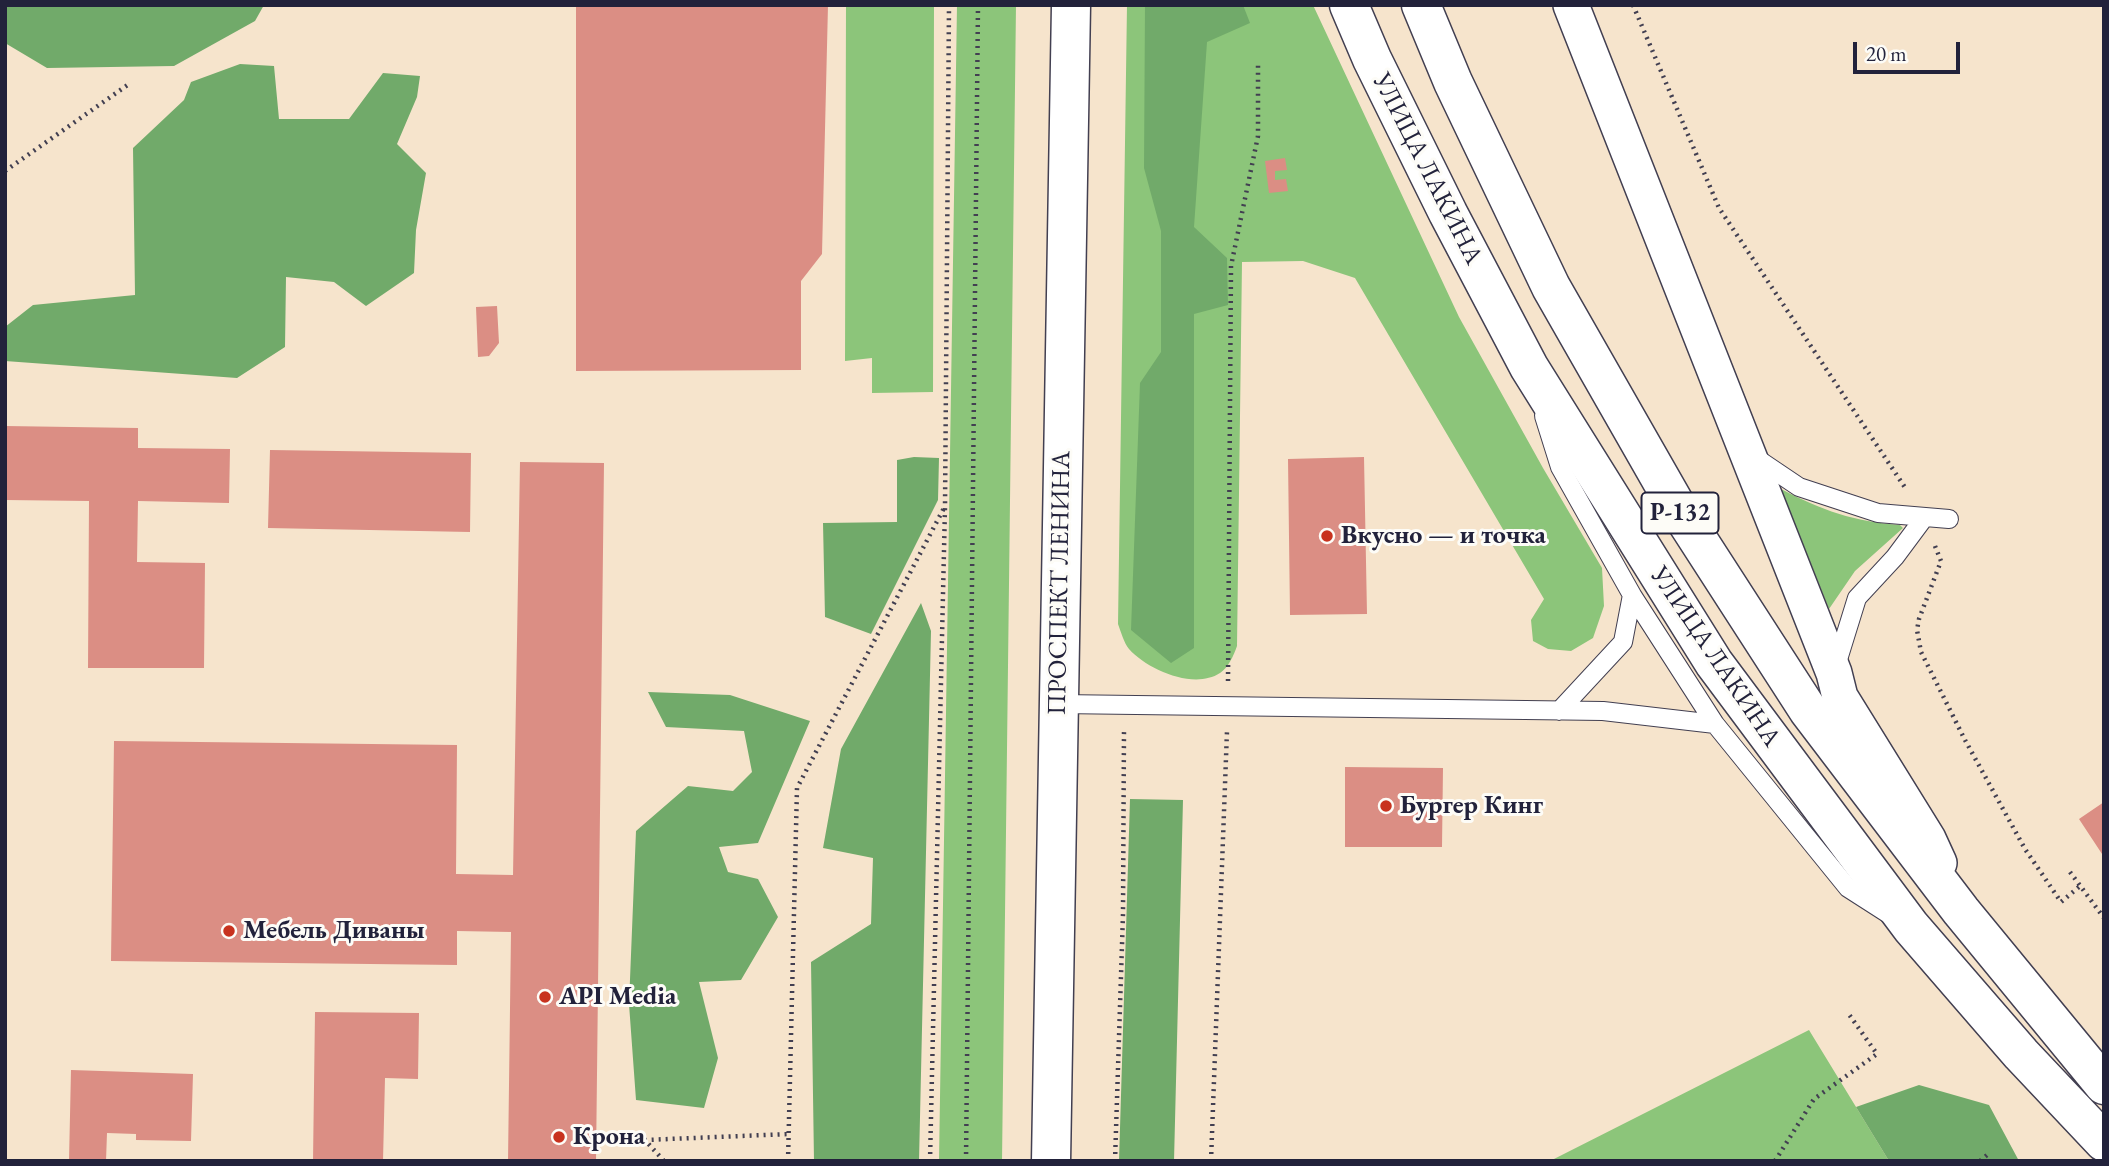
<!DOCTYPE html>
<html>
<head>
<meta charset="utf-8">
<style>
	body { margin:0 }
	#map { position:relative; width:2109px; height:1166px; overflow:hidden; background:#f6e4cc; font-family:"EB Garamond",serif }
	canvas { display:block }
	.frame { position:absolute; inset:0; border:7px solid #22223b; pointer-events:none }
	.scale { position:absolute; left:1853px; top:42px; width:107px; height:32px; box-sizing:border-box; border:4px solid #22223b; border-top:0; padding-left:9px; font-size:21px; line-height:24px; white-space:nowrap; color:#22223b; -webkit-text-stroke:5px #fdfcf7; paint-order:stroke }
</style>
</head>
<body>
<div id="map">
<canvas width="2109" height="1166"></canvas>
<div class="frame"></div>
<div class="scale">20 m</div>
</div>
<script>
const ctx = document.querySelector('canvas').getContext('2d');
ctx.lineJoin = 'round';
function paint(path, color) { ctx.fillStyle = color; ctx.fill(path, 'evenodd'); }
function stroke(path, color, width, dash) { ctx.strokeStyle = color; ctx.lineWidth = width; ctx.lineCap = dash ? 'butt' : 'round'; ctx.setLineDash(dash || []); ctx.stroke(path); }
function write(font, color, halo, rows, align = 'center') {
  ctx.font = font + ' "EB Garamond",serif'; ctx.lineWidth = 6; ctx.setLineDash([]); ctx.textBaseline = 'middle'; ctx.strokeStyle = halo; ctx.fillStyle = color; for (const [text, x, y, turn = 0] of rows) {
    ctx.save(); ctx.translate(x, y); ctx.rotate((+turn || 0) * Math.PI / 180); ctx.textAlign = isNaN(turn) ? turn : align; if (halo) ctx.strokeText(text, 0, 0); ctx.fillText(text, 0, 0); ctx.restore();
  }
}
paint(new Path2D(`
	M846,5H934L933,392L872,393V358L845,361Z
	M957,5H1016L1002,1161H939Z
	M1127,5H1313L1459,317L1543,468L1602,568L1604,606L1593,638L1571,651L1548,649L1533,641L1531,620L1544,599L1355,278L1303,261L1242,262L1237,646C1234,655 1228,668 1220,673C1194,690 1148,670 1129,649C1124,643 1121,632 1118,624Z
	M1781,489C1821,510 1855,522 1900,525L1903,528L1855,571L1829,609Z
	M1809,1030L1889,1161H1550Z`), '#8cc57a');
paint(new Path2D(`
	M5,5H264L255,21L174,66L47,68L5,43Z
	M1145,5H1243L1250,23L1207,42L1194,227L1227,258L1228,305L1194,314V648L1171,663L1131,630L1140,383L1161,352V231L1144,168Z
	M240,64L274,66L279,119H349L383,73L420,76L417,97L397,144L426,173L416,230L414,273L366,306L334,282L286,277L285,347L237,378L5,361V327L33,305L135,295L133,148L184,100L191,82Z
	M914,457L939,458L938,500L871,634L825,617L823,523L897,522V460Z
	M921,603L931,631L919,1161H814L811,962L871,924L873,858L823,848L841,749Z
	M648,692L730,695L810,721L758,843L719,847L728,872L758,879L778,917L741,980L699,982L718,1058L704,1108L636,1100L629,1004L636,831L688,786L733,791L752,772L744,731L666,727Z
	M1130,799L1183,800L1174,1161H1119Z
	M1919,1085L1989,1105L2019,1161H1889L1856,1107Z`), '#71aa6a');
paint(new Path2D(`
	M576,5H828L822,254L801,281V370L576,371Z
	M1285,158L1287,170L1275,171V180L1286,179L1288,191L1269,193L1265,161Z
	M497,306L499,343L489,356L478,357L476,307Z
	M5,426L138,428V448L230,449L229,503L138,501L137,562L205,563L204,668H88L89,501L5,500Z
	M270,450L471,453L470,532L268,528Z
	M1364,457L1367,614L1290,615L1288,459Z
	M520,462L604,463L596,1161H508L511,932L457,931V965L111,961L114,741L457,745L456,874L513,875Z
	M1345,767L1443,768L1442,847H1345Z
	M2104,802V857L2079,819Z
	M315,1012L419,1013L418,1079L385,1078L383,1161H313Z
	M71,1070L193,1074L191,1141L136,1140V1134L107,1133L106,1161H69Z`), '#db8e84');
const lane = new Path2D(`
	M1544,416L1560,467L1632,595L1623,642L1559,711
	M1753,456L1799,487L1878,513L1949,519
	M1632,595L1715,724
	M1835,669L1857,598L1895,557L1924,518
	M1058,704L1603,711L1715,724L1848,888L1887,913`);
const street = new Path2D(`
	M1571,5L1834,673L1840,697L1928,839L1939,863`);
const primary = new Path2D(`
	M1051,1161L1071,5`);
const highway = new Path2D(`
	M1349,5L1372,59L1448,213L1529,367L1714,663L1911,927L2021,1054L2104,1142
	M1421,5L1453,82L1551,287L1675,504L1808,710L1961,911L2104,1085`);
stroke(lane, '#423f51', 20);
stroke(street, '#423f51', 38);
stroke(primary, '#423f51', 41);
stroke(highway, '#423f51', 41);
stroke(new Path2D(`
	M1633,5L1719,208L1906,489
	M5,171L129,84
	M1935,546L1941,561L1919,619L1917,630L1921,652L1965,740L2025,849L2061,902L2080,886
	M1228,681L1231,266L1258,136V65
	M2070,872L2104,918
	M664,1161L645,1140L789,1134
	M788,1161L797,788L944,508
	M930,1161L945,507L949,5
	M966,1161L978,5
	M1115,1161L1123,914L1124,730
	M1211,1161L1227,731
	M1775,1161L1814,1099L1877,1054L1848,1013
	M1980,1161L1987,1155`), '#423f51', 4.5, [2, 5]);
stroke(lane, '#fff', 18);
stroke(street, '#fff', 35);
stroke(primary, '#fff', 38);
stroke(highway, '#fff', 38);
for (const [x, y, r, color] of [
	[1327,536,7,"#c8321e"],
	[1386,806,7,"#c8321e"],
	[229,931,7,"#c8321e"],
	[545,997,7,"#c8321e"],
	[559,1137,7,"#c8321e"]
]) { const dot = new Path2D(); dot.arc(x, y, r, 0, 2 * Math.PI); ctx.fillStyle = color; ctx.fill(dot); stroke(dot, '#fdfcf7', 2.5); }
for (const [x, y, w] of [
	[1680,513,77]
]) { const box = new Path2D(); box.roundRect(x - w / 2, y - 20.5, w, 41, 5); ctx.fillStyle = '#fdfcf7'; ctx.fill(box); stroke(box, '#22223b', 2); }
write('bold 24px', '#22223b', null, [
	["Р-132",1680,513]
]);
write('26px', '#22223b', '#fdfcf7', [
	["УЛИЦА ЛАКИНА",1427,169,63],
	["ПРОСПЕКТ ЛЕНИНА",1060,583,-89],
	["УЛИЦА ЛАКИНА",1715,657,56]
]);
write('bold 26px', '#22223b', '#fdfcf7', [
	["Вкусно — и точка",1341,536],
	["Бургер Кинг",1400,806],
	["Мебель Диваны",243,931],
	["API Media",559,997],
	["Крона",573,1137]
], 'left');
</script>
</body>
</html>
